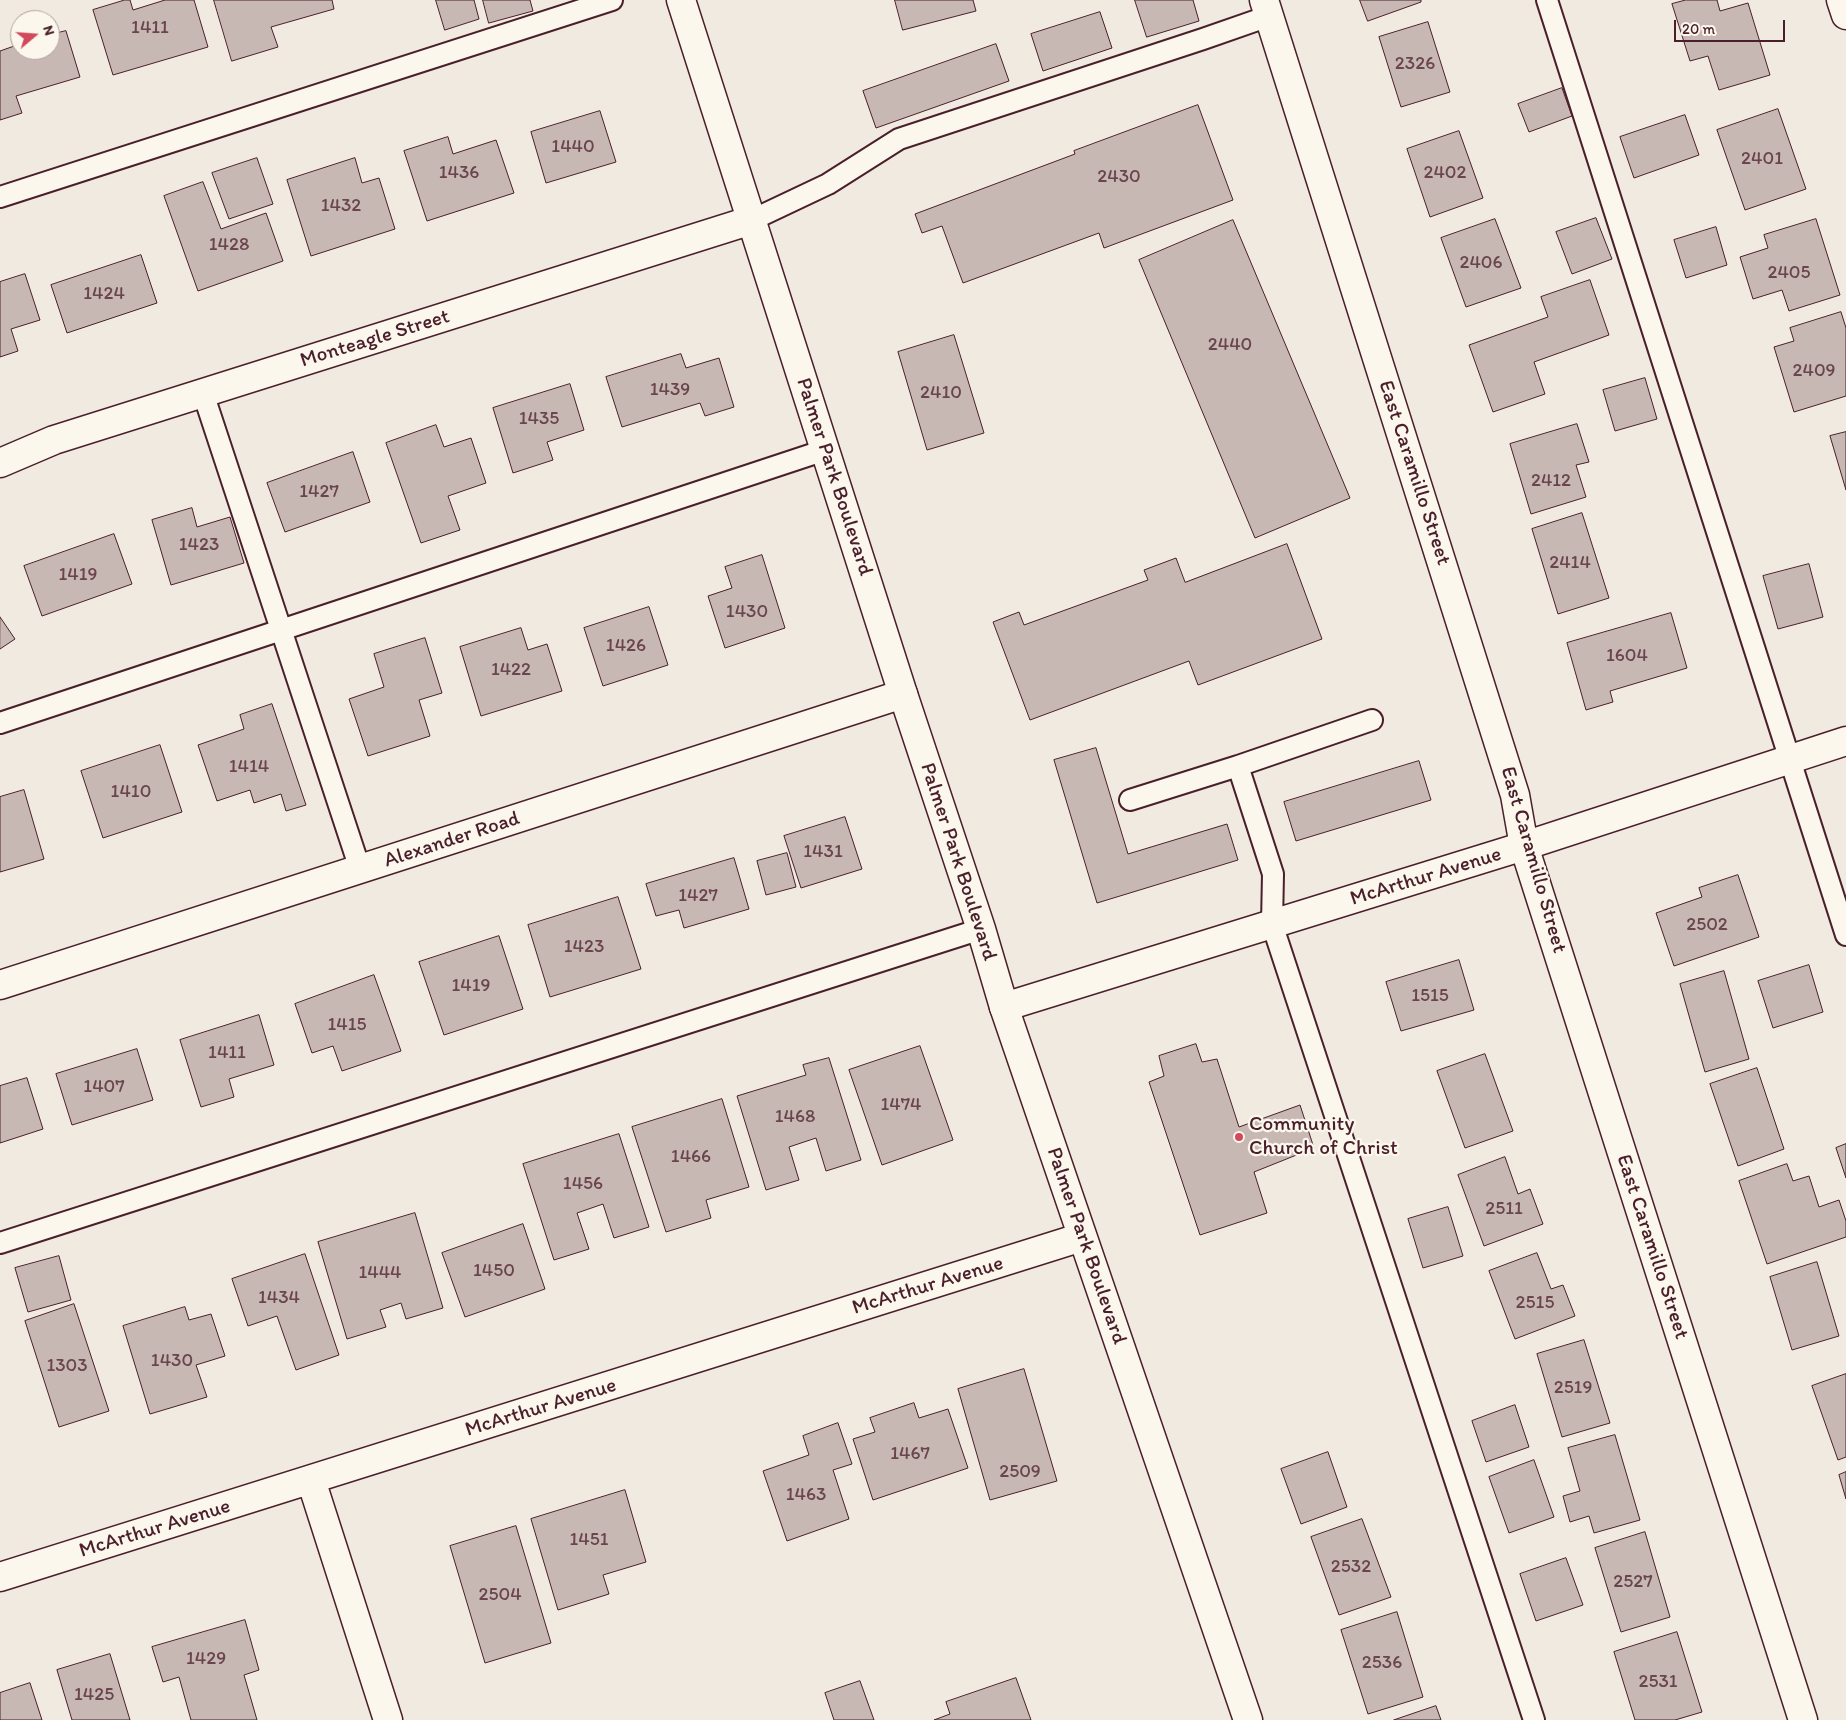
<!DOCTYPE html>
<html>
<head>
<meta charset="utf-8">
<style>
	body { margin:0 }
	#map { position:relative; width:1846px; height:1720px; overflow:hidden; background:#f0eae0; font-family:Itim,sans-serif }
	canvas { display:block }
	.north { position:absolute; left:10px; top:10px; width:50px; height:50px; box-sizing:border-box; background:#fbf7ec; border:1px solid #b4a19f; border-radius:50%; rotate:72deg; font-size:14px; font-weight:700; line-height:20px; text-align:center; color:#4a1f2b }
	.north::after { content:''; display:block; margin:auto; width:18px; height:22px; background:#d1495b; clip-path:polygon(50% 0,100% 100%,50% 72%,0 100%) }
	.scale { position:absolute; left:1674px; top:20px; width:111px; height:22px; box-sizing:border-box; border:2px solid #4a1f2b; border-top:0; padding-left:6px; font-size:15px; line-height:18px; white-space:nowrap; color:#4a1f2b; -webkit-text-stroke:4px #fbf7ec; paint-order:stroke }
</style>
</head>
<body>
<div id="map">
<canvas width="1846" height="1720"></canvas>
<div class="north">N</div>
<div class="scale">20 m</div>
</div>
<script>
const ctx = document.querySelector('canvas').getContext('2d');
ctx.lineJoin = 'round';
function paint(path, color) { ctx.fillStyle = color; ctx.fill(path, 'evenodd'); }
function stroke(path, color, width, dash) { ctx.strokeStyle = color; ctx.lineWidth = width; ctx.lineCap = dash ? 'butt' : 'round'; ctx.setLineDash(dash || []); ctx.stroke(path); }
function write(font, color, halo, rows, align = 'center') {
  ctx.font = font + ' Itim,sans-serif'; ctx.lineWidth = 4.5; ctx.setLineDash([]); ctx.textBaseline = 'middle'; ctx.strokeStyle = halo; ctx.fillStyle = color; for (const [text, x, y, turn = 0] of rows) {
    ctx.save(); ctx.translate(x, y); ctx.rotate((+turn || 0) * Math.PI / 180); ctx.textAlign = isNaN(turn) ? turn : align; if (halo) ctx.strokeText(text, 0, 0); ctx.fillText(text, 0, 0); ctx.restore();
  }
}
const building = new Path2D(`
	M125,0H130L133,10L165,0H194L208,47L113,75L93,10Z
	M214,0H332L334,9L271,27L278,47L232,61Z
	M436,0H474L479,19L445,30Z
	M483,0H530L533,11L489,23Z
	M895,0H973L976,11L903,30Z
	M1135,0H1193L1199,21L1147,37Z
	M1360,0H1421V2L1368,21Z
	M1686,0H1717L1720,11L1748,3L1770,75L1719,90L1708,56L1690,61L1672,4Z
	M1100,12L1112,48L1043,71L1031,34Z
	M1428,22L1450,92L1401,107L1379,37Z
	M66,31L80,77L16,96L22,113L0,120V51L20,44V50H50V35Z
	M996,44L1009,81L876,128L863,91Z
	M1562,88L1572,116L1529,132L1518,104Z
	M1198,105L1233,200L1104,248L1099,233L963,283L942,226L922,233L915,214L1075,154L1074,151Z
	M1778,109L1806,189L1745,210L1717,130Z
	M600,111L616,162L546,183L531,132Z
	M1685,115L1699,155L1634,178L1620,137Z
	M1459,131L1483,198L1430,217L1407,149Z
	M448,137L453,154L496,140L514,193L427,221L404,151Z
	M257,158L273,204L229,219L212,173Z
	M355,158L362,183L379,178L395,229L311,256L287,180Z
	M203,182L221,229L266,213L283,261L198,291L164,196Z
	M1596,218L1612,259L1572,274L1556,232Z
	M1495,219L1521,288L1466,307L1441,238Z
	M1816,219L1840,295L1789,311L1782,290L1753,299L1740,257L1768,248L1764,235Z
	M1233,220L1350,498L1255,538L1139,260Z
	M1716,227L1727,265L1686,278L1674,240Z
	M141,255L157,303L67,333L51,285Z
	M25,274L40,320L11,329L18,351L0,357V282Z
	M1590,280L1609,335L1534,362L1545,394L1493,412L1469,345L1548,317L1541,297Z
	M1841,312L1846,328V396L1794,412L1774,347L1794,341L1790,328Z
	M954,335L984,433L927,450L898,352Z
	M681,354L686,368L719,358L734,407L705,416L700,403L622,427L606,377Z
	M1645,378L1657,419L1615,431L1603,390Z
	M570,384L584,430L547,442L553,460L513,473L493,408Z
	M1577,424L1589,462L1576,465L1586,497L1531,514L1510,444Z
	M436,425L444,447L471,438L486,483L448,496L460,530L421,543L386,443Z
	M1846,432V490L1830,436Z
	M353,452L370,502L285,532L267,483Z
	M192,508L197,527L230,517L244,563L171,585L152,520Z
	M1582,513L1609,598L1558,614L1532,529Z
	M114,534L132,584L42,616L24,566Z
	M1287,544L1322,639L1198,685L1189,661L1030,720L993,622L1019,612L1024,625L1148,580L1144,570L1176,558L1185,582Z
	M762,555L785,628L725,648L708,596L732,588L725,567Z
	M1809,564L1823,617L1778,629L1763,576Z
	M649,607L668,665L603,686L584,628Z
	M1671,613L1687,668L1610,691L1613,702L1586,710L1567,643Z
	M0,617L15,639L0,649Z
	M521,628L528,650L547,644L562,691L481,716L460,647Z
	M425,638L442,693L419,700L430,736L368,756L349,699L384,687L374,654Z
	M272,704L306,805L286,811L281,794L254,803L250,790L217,801L198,745L244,729L240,715Z
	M160,745L182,812L103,838L81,771Z
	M1096,748L1128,854L1227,824L1238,860L1097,903L1054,760Z
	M1419,761L1431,800L1296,841L1284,802Z
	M24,790L44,859L0,872V797Z
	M845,817L862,869L801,888L784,836Z
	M787,853L796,887L766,895L757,861Z
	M734,858L749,909L684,928L679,910L656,916L646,884Z
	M1738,875L1759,937L1674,966L1656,913L1702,897L1699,888Z
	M618,897L641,969L550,997L528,925Z
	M499,936L523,1009L444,1035L419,962Z
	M1459,960L1474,1010L1401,1031L1386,982Z
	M1809,965L1823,1012L1773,1028L1758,981Z
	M1724,971L1749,1059L1705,1072L1680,984Z
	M374,975L401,1051L342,1071L333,1046L312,1053L295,1004Z
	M259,1015L274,1065L229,1079L234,1097L201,1107L180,1040Z
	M1196,1044L1202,1062L1217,1059L1239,1127L1300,1105L1314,1148L1254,1172L1267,1213L1200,1235L1149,1082L1164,1076L1159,1056Z
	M920,1046L953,1140L882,1165L849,1070Z
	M137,1049L153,1100L72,1125L56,1074Z
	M1485,1054L1513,1131L1465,1148L1437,1071Z
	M829,1058L861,1160L826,1171L816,1138L789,1147L799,1180L766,1190L737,1096L806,1075L803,1065Z
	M1757,1068L1784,1149L1738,1166L1710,1084Z
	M27,1078L43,1129L0,1143V1086Z
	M722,1099L749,1187L706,1200L711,1218L666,1232L632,1127Z
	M619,1134L649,1227L614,1238L603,1204L577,1213L589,1249L554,1260L523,1164Z
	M1846,1144V1178L1836,1148Z
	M1505,1157L1518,1194L1530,1189L1543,1224L1484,1246L1458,1175Z
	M1787,1164L1793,1181L1809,1176L1819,1207L1839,1200L1846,1221V1237L1767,1264L1739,1181Z
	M1448,1207L1463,1256L1423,1268L1408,1219Z
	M415,1213L443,1308L406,1319L401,1303L380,1310L386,1327L347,1339L318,1242Z
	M523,1224L545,1289L465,1317L442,1253Z
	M1537,1253L1551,1289L1563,1285L1575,1316L1515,1339L1489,1271Z
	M305,1254L339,1355L296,1370L277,1316L248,1326L232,1279Z
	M59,1256L71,1300L28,1312L15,1268Z
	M1817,1262L1839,1336L1792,1350L1770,1277Z
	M74,1304L109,1411L59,1427L25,1321Z
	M185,1307L189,1320L211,1314L225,1356L196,1365L207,1397L150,1414L123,1326Z
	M1584,1340L1610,1423L1562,1437L1537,1354Z
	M1024,1369L1057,1481L990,1500L958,1389Z
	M1846,1374V1457L1838,1460L1812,1386Z
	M914,1403L919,1418L948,1409L968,1468L873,1500L853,1439L875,1432L870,1418Z
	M1515,1405L1529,1447L1486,1462L1472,1421Z
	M838,1423L852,1464L833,1470L849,1519L787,1541L763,1471L809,1455L803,1436Z
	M1615,1435L1640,1520L1594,1533L1589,1516L1570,1522L1563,1496L1580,1491L1568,1448Z
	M1328,1452L1347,1507L1301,1524L1281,1469Z
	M1534,1460L1554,1517L1509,1533L1489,1477Z
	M1846,1472V1499L1839,1475Z
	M625,1490L646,1562L603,1575L609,1594L558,1610L531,1519Z
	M1362,1519L1391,1597L1339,1615L1311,1537Z
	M516,1526L551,1643L485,1663L450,1546Z
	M1645,1532L1670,1617L1621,1632L1595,1548Z
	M1566,1558L1583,1605L1536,1621L1520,1574Z
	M1397,1612L1423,1697L1368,1714L1341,1630Z
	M245,1620L259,1670L244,1675L257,1720H191L179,1677L163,1682L152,1647Z
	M1677,1632L1702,1712L1675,1720H1635L1614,1652Z
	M110,1654L130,1720H72L57,1670Z
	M1016,1678L1031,1720H934L950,1714L946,1702Z
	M860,1681L874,1720H834L825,1693Z
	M30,1683L42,1720H0V1693Z
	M1436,1706L1441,1720H1394Z`);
paint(building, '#c8b8b3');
stroke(building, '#4a1f2b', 1);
const service = new Path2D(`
	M1547,0L1846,935
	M0,197L612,0
	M752,220L828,184L899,139L1203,39L1269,16
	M203,393L360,869
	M1372,720L1238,766L1273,874L1272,924L1534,1720
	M0,723L825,450
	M1130,800L1238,766
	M0,1243L981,929`);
const minor = new Path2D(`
	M1264,0L1515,795L1524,846L1803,1720
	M1841,0L1846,15
	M0,463L54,440L752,220
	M0,985L903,694
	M1004,1007L1524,846L1846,741
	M311,1480L388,1720
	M0,1577L1082,1237`);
const secondary = new Path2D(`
	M681,0L903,694L981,929L1004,1007L1248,1720`);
stroke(service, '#4a1f2b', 24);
stroke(minor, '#4a1f2b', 31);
stroke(secondary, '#4a1f2b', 31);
stroke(service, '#fbf7ec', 20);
stroke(minor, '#fbf7ec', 28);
stroke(secondary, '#fbf7ec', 28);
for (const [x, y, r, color] of [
	[1239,1137,5,"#d1495b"]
]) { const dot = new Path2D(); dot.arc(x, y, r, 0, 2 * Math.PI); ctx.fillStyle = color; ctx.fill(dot); stroke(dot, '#fbf7ec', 2); }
write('19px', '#6a454d', null, [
	["1411",150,28],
	["2326",1415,64],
	["1440",573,147],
	["2401",1762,159],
	["1436",459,173],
	["2402",1445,173],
	["2430",1119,177],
	["1432",341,206],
	["1428",229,245],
	["2406",1481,263],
	["2405",1789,273],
	["1424",104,294],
	["2440",1230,345],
	["2409",1814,371],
	["1439",670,390],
	["2410",941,393],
	["1435",539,419],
	["2412",1551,481],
	["1427",319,492],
	["1423",199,545],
	["2414",1570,563],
	["1419",78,575],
	["1430",747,612],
	["1426",626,646],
	["1604",1627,656],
	["1422",511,670],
	["1414",249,767],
	["1410",131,792],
	["1431",823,852],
	["1427",698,896],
	["2502",1707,925],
	["1423",584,947],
	["1419",471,986],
	["1515",1430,996],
	["1415",347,1025],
	["1411",227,1053],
	["1407",104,1087],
	["1474",901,1105],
	["1468",795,1117],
	["1466",691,1157],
	["1456",583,1184],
	["2511",1504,1209],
	["1450",494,1271],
	["1444",380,1273],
	["1434",279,1298],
	["2515",1535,1303],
	["1430",172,1361],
	["1303",67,1366],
	["2519",1573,1388],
	["1467",910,1454],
	["2509",1020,1472],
	["1463",806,1495],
	["1451",589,1540],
	["2532",1351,1567],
	["2527",1633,1582],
	["2504",500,1595],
	["1429",206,1659],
	["2536",1382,1663],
	["2531",1658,1682],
	["1425",94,1695]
]);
write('21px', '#4a1f2b', '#fbf7ec', [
	["Monteagle Street",375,339,-17],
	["East Caramillo Street",1414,473,72],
	["Palmer Park Boulevard",834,477,72],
	["Alexander Road",452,840,-18],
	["East Caramillo Street",1533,860,74],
	["Palmer Park Boulevard",958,862,72],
	["McArthur Avenue",1426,877,-17],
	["Palmer Park Boulevard",1086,1246,71],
	["East Caramillo Street",1652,1247,72],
	["McArthur Avenue",928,1286,-17],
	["McArthur Avenue",541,1408,-17],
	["McArthur Avenue",155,1529,-17]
]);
write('21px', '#4a1f2b', '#fbf7ec', [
	["Community",1249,1125],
	["Church of Christ",1249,1149]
], 'left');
</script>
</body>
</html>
